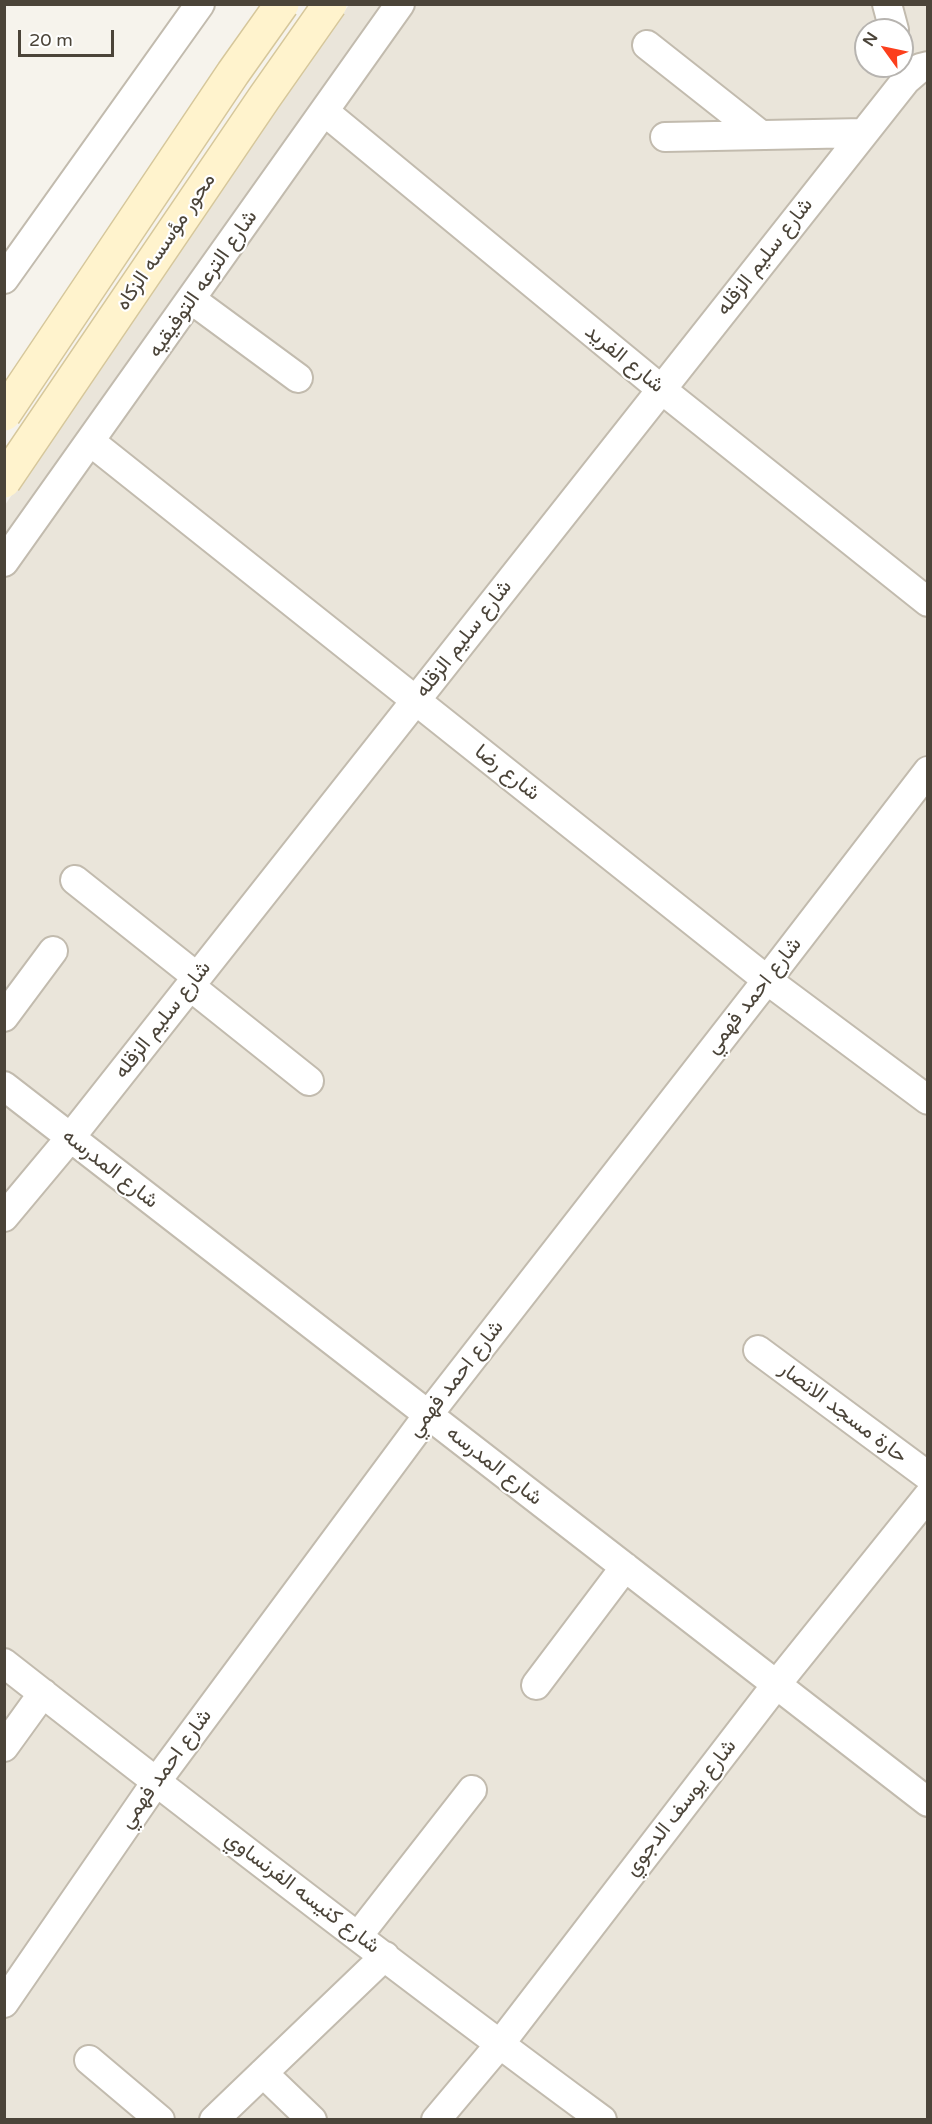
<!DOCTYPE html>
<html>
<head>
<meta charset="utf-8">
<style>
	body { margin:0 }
	#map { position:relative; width:932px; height:2124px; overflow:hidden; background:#f6f3ec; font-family:"Varela Round",sans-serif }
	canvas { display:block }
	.frame { position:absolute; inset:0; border:6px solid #4b4439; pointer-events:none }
	.north { position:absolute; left:854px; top:18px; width:60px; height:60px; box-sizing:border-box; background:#fff; border:2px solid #b7b4b0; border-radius:50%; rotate:303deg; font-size:16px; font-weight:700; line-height:24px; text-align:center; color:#4b4439 }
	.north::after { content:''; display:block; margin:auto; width:21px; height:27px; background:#fc3f1d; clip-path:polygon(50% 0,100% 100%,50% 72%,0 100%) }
	.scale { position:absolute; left:18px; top:30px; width:96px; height:27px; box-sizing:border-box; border:3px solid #4b4439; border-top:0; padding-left:8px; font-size:18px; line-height:21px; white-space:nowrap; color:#4b4439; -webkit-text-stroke:4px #fff; paint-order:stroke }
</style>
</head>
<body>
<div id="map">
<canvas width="932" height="2124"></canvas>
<div class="frame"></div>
<div class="north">N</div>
<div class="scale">20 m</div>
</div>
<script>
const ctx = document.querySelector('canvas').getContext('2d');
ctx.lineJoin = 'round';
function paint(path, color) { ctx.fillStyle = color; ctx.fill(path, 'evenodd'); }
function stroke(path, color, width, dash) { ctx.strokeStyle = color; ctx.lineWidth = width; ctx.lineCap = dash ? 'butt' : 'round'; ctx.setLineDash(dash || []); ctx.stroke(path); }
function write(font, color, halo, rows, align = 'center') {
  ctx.font = font + ' "Varela Round",Vazirmatn,sans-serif'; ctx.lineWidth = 4.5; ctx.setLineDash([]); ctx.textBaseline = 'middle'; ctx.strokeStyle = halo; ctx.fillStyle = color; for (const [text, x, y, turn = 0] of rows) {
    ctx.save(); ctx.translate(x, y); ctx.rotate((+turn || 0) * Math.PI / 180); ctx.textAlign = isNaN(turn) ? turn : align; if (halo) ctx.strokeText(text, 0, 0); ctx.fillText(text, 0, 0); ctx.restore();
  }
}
paint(new Path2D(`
	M349,5H927V2119L5,2120V505L306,63ZM866,30H902V66H866Z`), '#eae5da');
const street = new Path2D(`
	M887,4L894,30
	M647,45L761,135
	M325,112L661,389L928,602
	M665,137L864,133
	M4,279L200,4
	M192,300L298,378
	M91,442L767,980L928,1100
	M4,562L400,4
	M75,880L197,977
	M190,986L309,1081
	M4,1017L53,951
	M4,1086L928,1802
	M4,1217L70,1138L906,80L920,68L928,66
	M758,1350L928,1476
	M4,1663C202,1818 400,1971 602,2120
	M536,1685L625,1567
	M4,1747L43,1693
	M358,1936L472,1790
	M4,2003L156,1782L428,1415L767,980L928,771
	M89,2060L160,2120
	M263,2073L312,2120
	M214,2120L385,1956
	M436,2120L500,2044L776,1685L928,1496`);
stroke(street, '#c2bbae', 32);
stroke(street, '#fff', 28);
const secondaryBridge = new Path2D(`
	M4,414L233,73L282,4
	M4,481L264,98L330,4`);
stroke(secondaryBridge, '#d6c79b', 36, []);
stroke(secondaryBridge, '#fff3cd', 33);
write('21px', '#4b4439', '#fff', [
	["محور مؤسسه الزكاه",166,242,-56],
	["شارع سليم الزقله",765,257,-52],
	["شارع الترعه التوفيقيه",203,284,-55],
	["شارع الفريد",624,359,39],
	["شارع سليم الزقله",464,639,-52],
	["شارع رضا",507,773,38],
	["شارع احمد فهمي",754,996,-52],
	["شارع سليم الزقله",163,1020,-52],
	["شارع المدرسه",110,1169,38],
	["شارع احمد فهمي",456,1379,-52],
	["حارة مسجد الانصار",843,1413,37],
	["شارع المدرسه",494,1466,38],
	["شارع احمد فهمي",166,1769,-54],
	["شارع يوسف الدجوي",681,1808,-52],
	["شارع كنيسه الفرنساوي",302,1893,37]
]);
</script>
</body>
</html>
